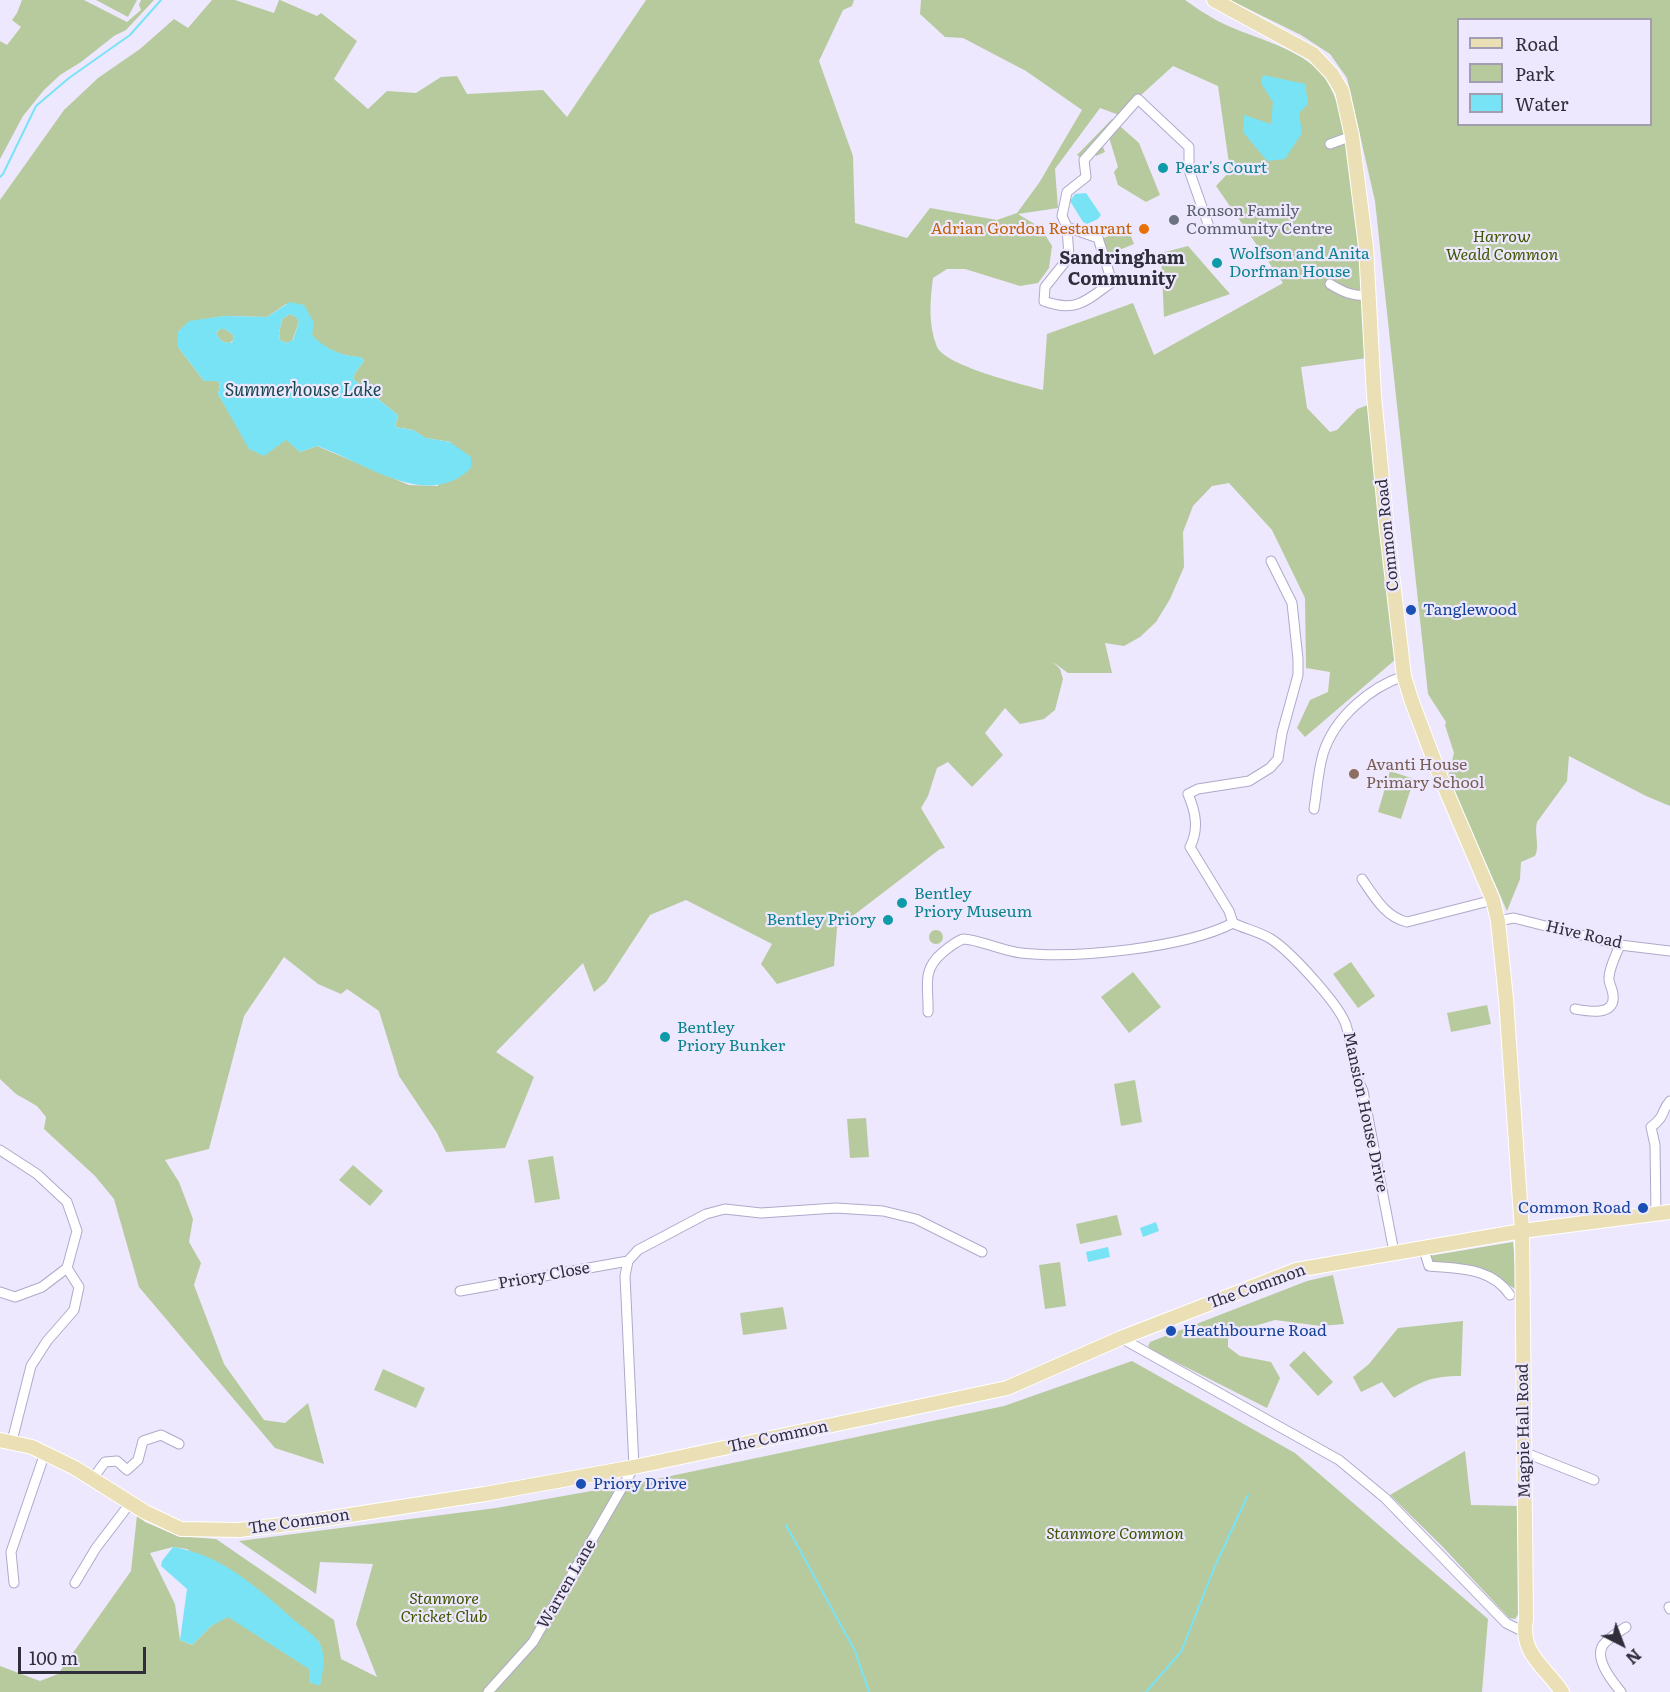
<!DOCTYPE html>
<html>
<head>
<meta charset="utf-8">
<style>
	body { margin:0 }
	#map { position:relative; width:1670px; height:1692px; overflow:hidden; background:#ede8fe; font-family:Literata,serif }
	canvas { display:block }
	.legend { position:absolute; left:1457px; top:18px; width:195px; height:108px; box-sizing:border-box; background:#ede8fe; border:2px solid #a29eb0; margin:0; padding:8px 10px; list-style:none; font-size:18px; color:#312e3b }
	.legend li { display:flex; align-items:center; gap:12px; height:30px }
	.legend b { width:30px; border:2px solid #a29eb0 }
	.north { position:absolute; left:1592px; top:1614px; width:60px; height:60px; -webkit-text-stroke:4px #ede8fe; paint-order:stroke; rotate:138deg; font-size:16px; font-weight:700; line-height:24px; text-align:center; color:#312e3b }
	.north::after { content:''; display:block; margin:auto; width:21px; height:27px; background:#312e3b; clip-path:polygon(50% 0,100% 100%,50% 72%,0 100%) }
	.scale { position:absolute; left:18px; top:1647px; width:128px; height:27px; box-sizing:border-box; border:3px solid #312e3b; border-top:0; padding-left:8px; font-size:18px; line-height:21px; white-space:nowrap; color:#312e3b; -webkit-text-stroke:4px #ede8fe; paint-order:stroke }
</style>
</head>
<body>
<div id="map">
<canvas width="1670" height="1692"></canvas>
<ul class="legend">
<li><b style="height:8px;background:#ebdfb5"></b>Road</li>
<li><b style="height:16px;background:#b7ca9d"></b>Park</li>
<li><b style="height:16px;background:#79e3f6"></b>Water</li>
</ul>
<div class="north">N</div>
<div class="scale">100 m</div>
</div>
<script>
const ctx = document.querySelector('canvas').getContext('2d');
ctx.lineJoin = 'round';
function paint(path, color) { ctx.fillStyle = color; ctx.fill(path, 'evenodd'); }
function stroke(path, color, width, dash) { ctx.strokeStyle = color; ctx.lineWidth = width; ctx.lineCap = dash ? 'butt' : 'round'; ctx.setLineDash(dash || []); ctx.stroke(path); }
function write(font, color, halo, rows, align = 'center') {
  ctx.font = font + ' Literata,serif'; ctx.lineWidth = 4.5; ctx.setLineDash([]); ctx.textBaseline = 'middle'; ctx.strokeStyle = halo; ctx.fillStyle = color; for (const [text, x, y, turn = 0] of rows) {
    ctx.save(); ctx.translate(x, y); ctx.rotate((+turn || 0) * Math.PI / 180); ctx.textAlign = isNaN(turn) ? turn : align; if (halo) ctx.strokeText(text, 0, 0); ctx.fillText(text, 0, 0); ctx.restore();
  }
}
paint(new Path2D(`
	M22,0H84L127,22L141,10L139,5L141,0H154L126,30L114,36L81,62L60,75L44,90L23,116L0,159V41L7,45L21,27L12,20L17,13Z
	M96,0H137L128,17Z
	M212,0H235L274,13L279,0H280L317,16L321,13L357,41L334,79L368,109L387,91L416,93L441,77L457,76L467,94L543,90L567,117L646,0H854L852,6L843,10L819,61L853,156L855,223L907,238L930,208L997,220L1017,213L1039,183L1082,110L1026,71L963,38L945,37L920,14L921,0H1185C1195,7 1205,14 1216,20C1248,37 1285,43 1314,66C1363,105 1363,296 1367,358L1301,367L1307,408L1330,432L1337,430L1357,409L1371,404L1378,500L1396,659L1305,737L1297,728L1310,700L1328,692L1330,672L1306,668L1305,598L1272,530L1229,483L1212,486L1193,506L1183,532L1184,567L1170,599L1156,622L1140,637L1124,646L1105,643L1112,673H1068L1053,662L1060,669L1063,679L1055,710L1044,719L1020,724L1005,708L985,733L1003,755L972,787L948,762L937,768L928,796L921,808L945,848L940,849L837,928L834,966L777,984L761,964L772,944L686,900L650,915L606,982L594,992L583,963L496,1052L534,1077L505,1148L446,1152L437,1133L399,1076L379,1011L347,989L341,994L318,984L284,957L244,1016L209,1149L165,1160L179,1182L193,1219L189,1242L201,1263L194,1285L224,1364L264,1420L285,1423L308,1403L324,1464L275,1448L139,1287L114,1199L95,1176L44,1129L46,1117L37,1106L16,1094L0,1079V200L64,110L98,78L140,49L174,19L188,28ZM1173,66L1218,86L1230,171L1216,186L1283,283L1154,355L1133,303L1047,334L1043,390C1021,384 946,366 937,347C928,324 930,302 933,278L947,269H965L1020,286L1038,283L1049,268L1052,246L1041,228L1018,214L1058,208L1055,169L1100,108L1119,115ZM286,304L304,305C306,314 308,325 311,333C318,349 346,357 361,357L364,361L355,373L353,379L398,415L395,427L413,430L425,438L451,442L438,486L409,485L317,446L300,452L287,440L232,417L218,394L220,384L217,381H204L178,347V332L189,322L224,316L267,317Z
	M1230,0H1670V806L1646,796L1569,756L1567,781L1537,822C1534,834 1540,846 1535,856L1521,862L1520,879L1507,911L1448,777L1454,753L1445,725L1446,722L1428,694L1375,201L1347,78L1330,54L1301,35ZM1458,20H1650V124H1458Z
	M1112,119L1139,143L1160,195L1146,202L1118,185L1114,172L1118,167L1108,134L1094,150L1103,147L1105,152L1096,156L1093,151L1084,160L1077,155Z
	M1128,229L1134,244L1107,255L1101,239Z
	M1188,246L1230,294L1164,317L1161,253Z
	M290,314L297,317L299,322L292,341L286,343L280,340L279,333L282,319Z
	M220,329H225L233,335L234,339L230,343C223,343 219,340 216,333Z
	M1390,771L1414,779L1401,819L1378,812Z
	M929 937a7 7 0 1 1 14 0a7 7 0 1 1-14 0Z
	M1351,962L1375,996L1358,1008L1333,974Z
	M1133,972L1161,1007L1129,1033L1101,997Z
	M1487,1005L1491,1024L1451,1032L1447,1013Z
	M1135,1080L1142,1122L1121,1126L1114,1084Z
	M866,1118L869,1157L850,1158L847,1119Z
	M553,1156L560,1199L535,1203L528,1160Z
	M353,1165L383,1191L370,1206L339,1180Z
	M1117,1215L1122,1235L1080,1244L1076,1224Z
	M1513,1242L1517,1286L1515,1289L1486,1270L1432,1263L1429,1256Z
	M1060,1262L1066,1306L1045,1309L1039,1265Z
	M1333,1275L1344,1324L1321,1326L1275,1320L1241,1330L1228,1339V1347L1240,1356L1271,1362L1280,1378L1267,1408L1152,1350L1148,1346L1150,1342L1307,1281Z
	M783,1307L787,1329L743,1335L740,1313Z
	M1463,1321L1461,1376C1429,1376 1421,1382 1394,1398L1382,1382L1361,1392L1353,1377L1369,1364L1398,1328Z
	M1304,1351L1333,1382L1318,1396L1289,1365Z
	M1132,1361L1295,1453L1488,1619L1482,1692H0V1666L40,1681L58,1674L131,1571L137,1515L145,1522L178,1536L216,1539L334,1620L341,1659L377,1677L356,1624L373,1564L320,1562L316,1594L239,1541L496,1508L642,1482L1004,1406ZM173,1547L187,1549L319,1642L323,1656L320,1685L309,1682L310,1669L228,1616L211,1626L192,1645L180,1640L175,1604L150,1553Z
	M383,1369L425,1388L416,1408L374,1390Z
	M1465,1451L1471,1505L1518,1506L1519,1613L1515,1619L1509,1618L1442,1546L1390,1495Z`), '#b7ca9d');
paint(new Path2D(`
	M1263,75L1305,84L1308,104L1299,113L1302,133L1285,159L1267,161L1243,132L1244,115L1271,124L1273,102L1261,83Z
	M1086,193L1101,215L1098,219L1087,224L1083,222L1070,201L1075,194Z
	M290,302L304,305L314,323L312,335C324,348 343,357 361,357L364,361L355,373L353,379L398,415L395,427L413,430L426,438L450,442L471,457V468C427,512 363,461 317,446L300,452L286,440L264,456L249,449L218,394L220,384L217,381H204L178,347V332L189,321L224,316L267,317ZM290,314L296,317L299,322L293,340L286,343L280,340L279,333L282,319ZM220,329H225L233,335L234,339L231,343C223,343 219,340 216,333Z
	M1156,1222L1159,1231L1143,1237L1140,1228Z
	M1108,1247L1110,1257L1088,1262L1086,1252Z
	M173,1547C221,1554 259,1589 294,1620C301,1626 312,1633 318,1641C327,1653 323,1672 320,1686L309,1682V1669L228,1617L211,1626L192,1645L180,1640L187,1589L161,1566L162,1561Z`), '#79e3f6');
stroke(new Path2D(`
	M0,177L3,174L36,106L69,78L130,35L161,0
	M786,1525L855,1651L869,1692
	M1146,1692L1181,1652L1215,1566L1248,1495`), '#79e3f6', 2);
const street = new Path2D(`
	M1330,144L1352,136
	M1067,227L1098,238L1112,282C1086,301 1076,313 1044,301L1045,287L1069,257L1067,227L1062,216L1067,192L1086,177L1084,160L1138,99L1189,147V170L1208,224
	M1330,284C1343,292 1354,297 1369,295
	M1314,809C1317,791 1318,771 1323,754C1334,718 1370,687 1404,676
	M1362,879C1374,896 1385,917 1407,922L1493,900
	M1498,921L1514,918L1620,945L1670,951
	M1233,923L1229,911L1190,847C1199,829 1196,813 1188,794L1198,789L1249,781L1270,768L1278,759L1282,733L1298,675V659L1292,603L1271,561
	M1575,1009C1586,1011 1616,1017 1613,995C1613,989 1608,983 1609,977C1610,966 1616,955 1620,945
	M928,1012C929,987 921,971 942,953C949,947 955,942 963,939C977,939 1003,951 1021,953C1075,959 1185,948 1233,923C1245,929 1260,932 1271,939C1290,951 1339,1004 1346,1025C1353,1047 1352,1071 1363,1091L1394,1252
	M0,1150L37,1174L67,1202L77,1231L67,1268L42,1287L15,1297L0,1292
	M1656,1214L1655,1145L1651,1127C1666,1116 1661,1111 1670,1101
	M1423,1247L1429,1266C1459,1269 1491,1267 1510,1295
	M460,1291L628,1261
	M1121,1338L1339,1460L1385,1498L1506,1623L1524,1632
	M12,1441L31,1366L47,1341L74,1310L79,1287L67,1268
	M1526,1453L1594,1480
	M93,1478L105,1462L117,1461L127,1470L138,1460L143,1441L161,1435L179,1444
	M14,1583L11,1552L45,1453
	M75,1583L96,1548L131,1502
	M1669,1607L1670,1609
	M488,1692L533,1642L634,1467L625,1276L628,1261L638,1250L706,1214L725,1209L761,1213L836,1208L883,1211L916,1219L982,1252
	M1621,1692C1612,1681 1594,1659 1603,1645C1608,1638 1619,1632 1626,1627`);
const primary = new Path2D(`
	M1214,0L1313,54L1332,74L1342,91L1352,136L1366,247L1374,396L1387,531L1404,676L1412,702L1442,781L1493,900L1498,921L1506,999L1522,1231L1526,1619C1520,1655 1545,1666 1562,1692
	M0,1440L32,1447L75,1468L145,1512L181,1529L239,1530L305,1522L485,1494L634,1467L1007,1388L1121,1338L1296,1270L1522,1231L1670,1212`);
stroke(street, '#b0a9ca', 11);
stroke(primary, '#fff', 16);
stroke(street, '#fff', 9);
stroke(primary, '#ebdfb5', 14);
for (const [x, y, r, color] of [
	[1163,168,6,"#0f9aa8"],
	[1174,220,6,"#6b7280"],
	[1144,229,6,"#e8710a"],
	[1217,263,6,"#0f9aa8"],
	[1411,610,6,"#1a4fb4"],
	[1354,774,6,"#8d6e63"],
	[902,903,6,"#0f9aa8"],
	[888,920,6,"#0f9aa8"],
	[665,1037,6,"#0f9aa8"],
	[1643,1208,6,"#1a4fb4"],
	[1171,1331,6,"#1a4fb4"],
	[581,1484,6,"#1a4fb4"]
]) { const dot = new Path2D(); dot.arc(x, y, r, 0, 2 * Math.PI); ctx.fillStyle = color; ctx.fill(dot); stroke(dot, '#ede8fe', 2); }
write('16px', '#0d838f', '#ede8fe', [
	["Pear's Court",1175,168],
	["Wolfson and Anita",1229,254],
	["Dorfman House",1229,272],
	["Bentley",914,894],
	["Priory Museum",914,912],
	["Bentley Priory",876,920,"right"],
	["Bentley",677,1028],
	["Priory Bunker",677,1046]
], 'left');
write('16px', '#5b616d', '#ede8fe', [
	["Ronson Family",1186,211],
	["Community Centre",1186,229]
], 'left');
write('16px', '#c56008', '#ede8fe', [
	["Adrian Gordon Restaurant",1132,229]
], 'right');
write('italic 16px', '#3e5601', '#ede8fe', [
	["Harrow",1502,237],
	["Weald Common",1502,255],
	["Stanmore Common",1115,1534],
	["Stanmore",444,1599],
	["Cricket Club",444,1617]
]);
write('16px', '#312e3b', '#ede8fe', [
	["Common Road",1388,535,-96],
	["Hive Road",1584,935,13],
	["Mansion House Drive",1365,1112,78],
	["Priory Close",544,1276,-10],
	["The Common",1257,1287,-20],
	["Magpie Hall Road",1524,1431,-91],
	["The Common",778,1437,-12],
	["The Common",299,1522,-8],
	["Warren Lane",567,1584,-60]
]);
write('16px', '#164399', '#ede8fe', [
	["Tanglewood",1423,610],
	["Common Road",1631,1208,"right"],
	["Heathbourne Road",1183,1331],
	["Priory Drive",593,1484]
], 'left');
write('16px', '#785e54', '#ede8fe', [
	["Avanti House",1366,765],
	["Primary School",1366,783]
], 'left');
write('bold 18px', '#312e3b', '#ede8fe', [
	["Sandringham",1122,259],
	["Community",1122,280]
]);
write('italic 18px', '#17474f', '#ede8fe', [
	["Summerhouse Lake",303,391]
]);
</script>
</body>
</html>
